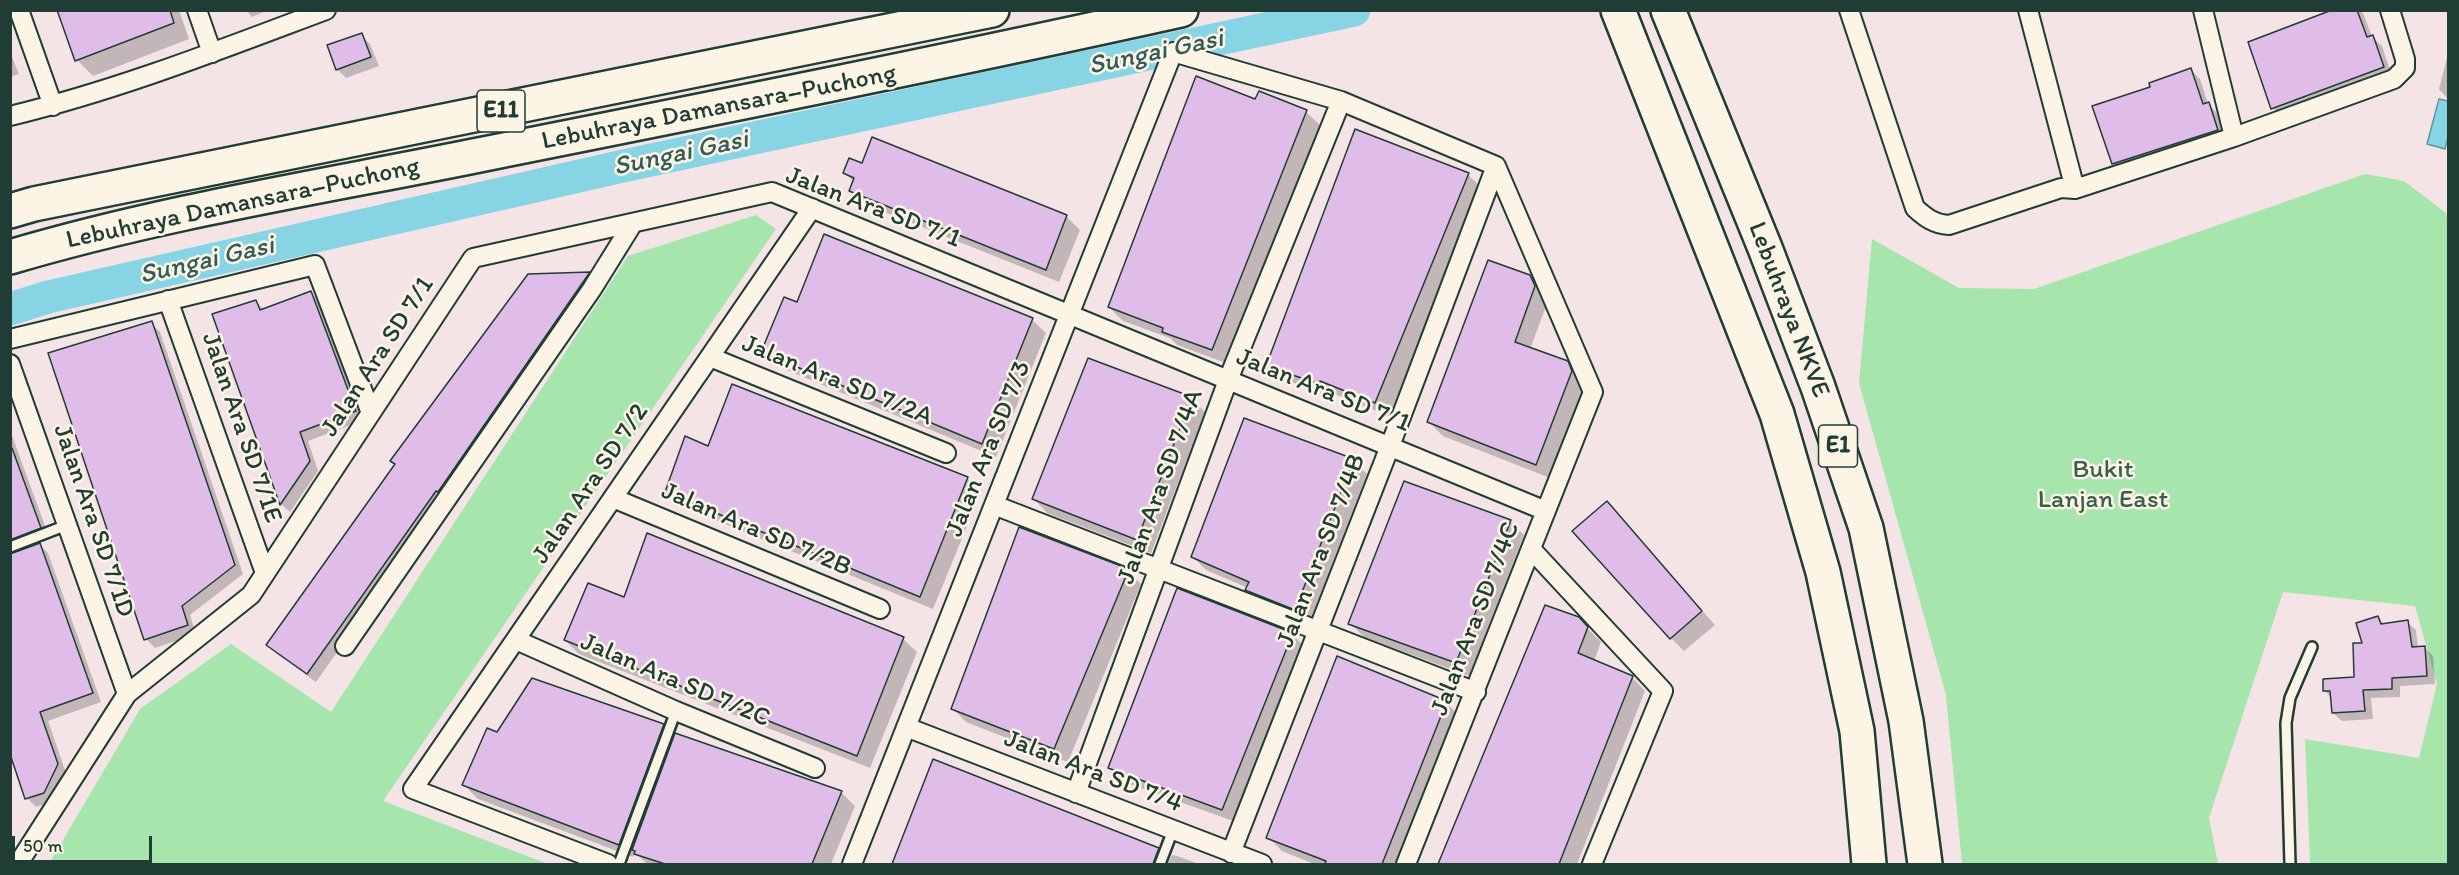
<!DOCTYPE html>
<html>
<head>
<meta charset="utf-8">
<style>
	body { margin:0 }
	#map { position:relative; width:2459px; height:875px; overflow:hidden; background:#f4e4e6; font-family:Itim,sans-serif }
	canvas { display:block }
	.frame { position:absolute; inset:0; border:12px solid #1f3d34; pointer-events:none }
	.scale { position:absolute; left:12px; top:836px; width:140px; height:27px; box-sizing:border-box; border:3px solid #1f3d34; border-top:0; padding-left:8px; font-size:18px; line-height:21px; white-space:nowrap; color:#1f3d34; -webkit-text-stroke:4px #fcf5e5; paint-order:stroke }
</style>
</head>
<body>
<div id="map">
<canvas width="2459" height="875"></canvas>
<div class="frame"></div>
<div class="scale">50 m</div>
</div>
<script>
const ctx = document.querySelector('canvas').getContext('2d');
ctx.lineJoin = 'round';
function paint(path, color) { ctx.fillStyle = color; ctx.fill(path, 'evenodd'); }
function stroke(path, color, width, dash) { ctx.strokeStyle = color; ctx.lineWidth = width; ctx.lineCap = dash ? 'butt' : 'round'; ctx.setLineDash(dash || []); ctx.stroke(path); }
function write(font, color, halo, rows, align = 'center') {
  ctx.font = font + ' Itim,sans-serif'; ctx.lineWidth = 5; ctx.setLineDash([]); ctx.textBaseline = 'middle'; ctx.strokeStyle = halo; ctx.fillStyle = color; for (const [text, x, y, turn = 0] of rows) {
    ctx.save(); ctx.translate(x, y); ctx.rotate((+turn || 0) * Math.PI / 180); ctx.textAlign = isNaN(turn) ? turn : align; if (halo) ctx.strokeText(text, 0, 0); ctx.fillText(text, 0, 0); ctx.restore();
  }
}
paint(new Path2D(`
	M2365,174L2404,181L2446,213L2448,226V864H2310L2305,739L2419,758L2437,684L2415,606L2283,592L2209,818L2218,864H1962L1946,695L1859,383L1872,239L1959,288L2034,289Z
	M756,215L776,229L383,801L548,864H49L140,709L231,644L331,712L628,256Z`), '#a6e5ac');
const water = new Path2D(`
	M2439,99L2448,101V137L2445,149L2427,144Z`);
paint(water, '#86d4e4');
stroke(water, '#5d989e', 1.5);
paint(new Path2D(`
	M58,10H179L189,39L93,76L77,60Z
	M246,10H268L252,17Z
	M2337,10H2360L2363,13L2372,37L2382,46L2392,76L2282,117L2273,108Z
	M361,35L370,44L379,66L346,78L337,69Z
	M10,52L19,74L10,77Z
	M2448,54V99L2439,89Z
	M2191,70L2200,79L2208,104L2217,113L2226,139L2122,172L2113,163L2152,88Z
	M1256,101L1306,112L1320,125L1226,363L1177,345L1170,338L1123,321L1109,307Z
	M845,173L1066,216L1080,230L1059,282L865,204L851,191L854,182Z
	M1468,175L1482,188L1389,416L1334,394L1333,397L1282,379L1268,365Z
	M589,273L598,282L316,682L277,654L268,645L396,465L392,461Z
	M1530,276L1544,290L1548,301L1530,349L1567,363L1581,377L1585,386L1550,478L1443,436L1429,422Z
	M311,293L320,302L364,420L308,441L318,471L290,512L281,504L214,315L256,301L264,310Z
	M1032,320L1046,333L996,457L777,366L763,352Z
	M151,323L160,332L243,574L190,615L196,634L155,648L146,639Z
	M1191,398L1205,412L1151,553L1047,513L1034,499Z
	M10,430L49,537L16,550L14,554L39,544L48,553L101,702L48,721L66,773L53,802L36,807L27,798L10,749Z
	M709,448L967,478L981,492L933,609L681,506L667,492Z
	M1353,460L1367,474L1309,623L1261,604L1247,590L1248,588L1206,570L1193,557Z
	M1607,503L1715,625L1684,651L1671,638Z
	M1510,522L1524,535L1469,676L1364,637L1350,623Z
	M1128,571L1141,584L1068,762L966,722L952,708Z
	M625,599L903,639L917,652L870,768L579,654L565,640Z
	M1546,607L1578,619L1601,642L1594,661L1632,677L1645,691L1577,864H1440Z
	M2378,618L2385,625L2407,622L2416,630L2418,648H2425L2433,656L2435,684L2400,686V697L2371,698L2373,719L2342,721L2333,713L2332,698L2325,691L2355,678L2364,644Z
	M1292,634L1306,648L1236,822L1124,782L1110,768Z
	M1446,703L1460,716L1401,864H1314L1282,851L1268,837Z
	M663,725L675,737L841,792L855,806L831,864H647L635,852L633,857L478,799L464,785L497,734Z
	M934,761L1158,850L1167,859L1165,864H894Z
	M1172,855L1177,856L1199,864H1168Z`), '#0003');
stroke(new Path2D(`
	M10,309L48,297L623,166L1354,10`), '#86d4e4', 33);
const building = new Path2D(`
	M57,10H170L174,23L75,61Z
	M2332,10H2357L2367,37L2373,35L2384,67L2271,109L2248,42Z
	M362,33L371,57L336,70L327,45Z
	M2191,68L2203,104L2209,102L2218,130L2112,164L2092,106L2150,87L2149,83Z
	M1196,76L1255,99L1259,91L1307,110L1212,350L1162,332L1163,328L1108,307Z
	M1355,129L1469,173L1375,403L1320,381L1319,384L1266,366Z
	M872,137L1067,215L1046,270L849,191L854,178L843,173L849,158L862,163Z
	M824,234L1033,318L982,444L761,352L784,297L797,302Z
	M1488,260L1530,275L1535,286L1515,342L1568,361L1572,371L1536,465L1427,422Z
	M590,272L438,492L436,491L307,674L266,645L395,464L390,461L528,274Z
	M311,291L356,411L300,432L310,461L280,505L212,314L256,300L260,310Z
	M152,321L235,565L182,606L188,625L144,640L48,353Z
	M1088,358L1192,397L1137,540L1032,499Z
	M732,384L968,477L920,597L665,492L685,436L708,446Z
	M1244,418L1354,459L1295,610L1245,590L1249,582L1191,557Z
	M10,448H12L41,528L10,540Z
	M1404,481L1511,520L1456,663L1348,624Z
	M1607,501L1702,611L1670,639L1572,531Z
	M1019,527L1129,569L1054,749L951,709Z
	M647,533L904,637L857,756L564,640L588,583L624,597Z
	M40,543L93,693L40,712L58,764L44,793L25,799L10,754V554Z
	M1177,588L1293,633L1222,810L1108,768Z
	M1545,605L1579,617L1588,627L1578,653L1633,676L1559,864H1438Z
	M2378,616L2381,624L2408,620L2412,647L2425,646L2427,676L2392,678V689L2363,690L2365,711L2332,713L2330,691H2323V679L2354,677L2353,643H2362L2356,623Z
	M1337,656L1447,701L1382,864H1325L1326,861L1266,838Z
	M532,678L664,724L619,845L462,785L487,728L497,732Z
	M675,733L842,791L812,864H665L634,854L635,851L632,850Z
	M933,759L1159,848L1153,864H892Z`);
paint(building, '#e0bde8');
stroke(building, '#1f3d34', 1.5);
const service = new Path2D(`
	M10,547L67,525
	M619,864L676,711
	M1160,864L1173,830
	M2290,864L2286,723L2290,698L2312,647`);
const minor = new Path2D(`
	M19,10L53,106
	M197,10L212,53
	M1849,10L1915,208C1926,218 1934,224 1949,225L2061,188L2075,189L2234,137L2394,79L2405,68V59L2390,10
	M2028,10L2075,189
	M2203,10L2234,137
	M10,116C118,90 222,49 326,10
	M168,300L265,573
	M10,339L315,265L371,413
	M710,357L946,453
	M10,364L127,694
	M613,498L880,609
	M994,505L1476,692
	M1531,549L1663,691L1592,864
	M516,640L676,711L815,768
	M345,646L592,289L633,223
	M906,727L1262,864
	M1076,793L1228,380L1341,101
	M1231,853L1390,446L1496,166
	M18,864L127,694L251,595L473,258L772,192L1546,511
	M608,864L413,789L812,208
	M852,864L1173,52L1341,101L1496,166L1593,392L1406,864`);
const motorway = new Path2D(`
	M1618,10L1777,414L1823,572L1857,731L1869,864
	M1668,10L1765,248L1818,387L1866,528L1906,721L1925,864
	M10,211L34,204L992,10
	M10,257C162,212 320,187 474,156C710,109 946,62 1181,10`);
stroke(service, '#1f3d34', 14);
stroke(minor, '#1f3d34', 22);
stroke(motorway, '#1f3d34', 38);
stroke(service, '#fcf5e5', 9);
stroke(minor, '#fcf5e5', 18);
stroke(motorway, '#fcf5e5', 33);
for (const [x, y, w] of [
	[501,111,48],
	[1838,446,39]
]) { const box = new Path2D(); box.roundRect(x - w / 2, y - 21, w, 42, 4.5); ctx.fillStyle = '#fcf5e5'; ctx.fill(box); stroke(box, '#1f3d34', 1.5); }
write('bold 24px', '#1f3d34', null, [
	["E11",501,111],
	["E1",1838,446]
]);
write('26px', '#1f3d34', '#fcf5e5', [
	["Lebuhraya Damansara–Puchong",719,108,-11],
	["Lebuhraya Damansara–Puchong",243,204,-12],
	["Jalan Ara SD 7/1",873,208,21],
	["Lebuhraya NKVE",1788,310,69],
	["Jalan Ara SD 7/1",378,357,-57],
	["Jalan Ara SD 7/2A",837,381,22],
	["Jalan Ara SD 7/1",1323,391,22],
	["Jalan Ara SD 7/1E",241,428,71],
	["Jalan Ara SD 7/3",989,449,-68],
	["Jalan Ara SD 7/2",591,484,-56],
	["Jalan Ara SD 7/4A",1161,487,-70],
	["Jalan Ara SD 7/1D",93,521,71],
	["Jalan Ara SD 7/2B",756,530,23],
	["Jalan Ara SD 7/4B",1322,551,-69],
	["Jalan Ara SD 7/4C",1476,619,-69],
	["Jalan Ara SD 7/2C",675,681,23],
	["Jalan Ara SD 7/4",1093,772,21]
]);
write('26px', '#3a5f4c', '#fcf5e5', [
	["Bukit",2103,470],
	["Lanjan East",2103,500]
]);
write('italic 27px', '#345b57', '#fcf5e5', [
	["Sungai Gasi",1156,53,-12],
	["Sungai Gasi",681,154,-12],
	["Sungai Gasi",207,261,-13]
]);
</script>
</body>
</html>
